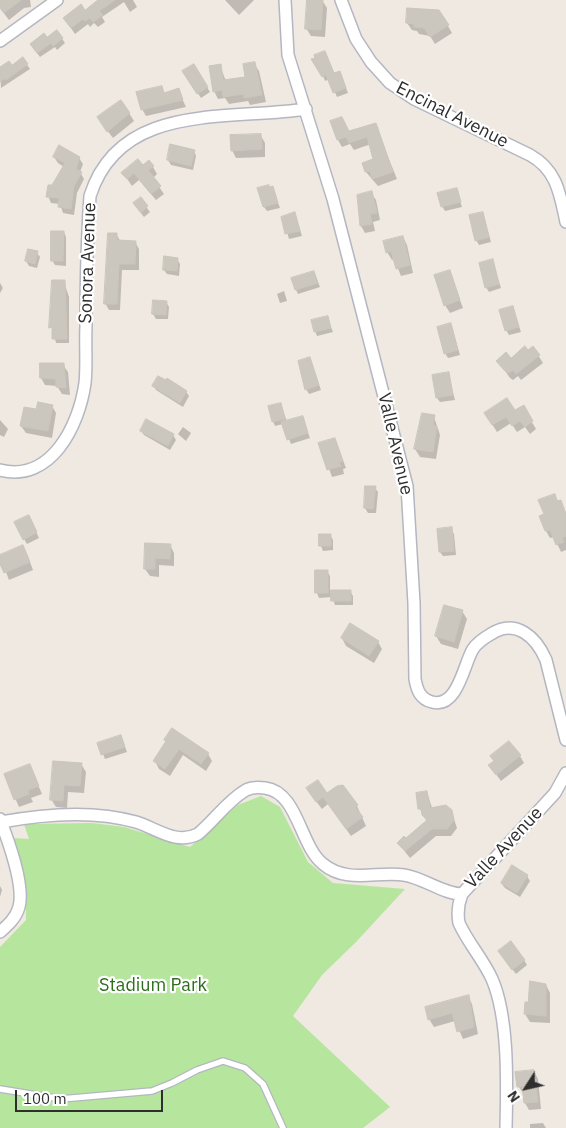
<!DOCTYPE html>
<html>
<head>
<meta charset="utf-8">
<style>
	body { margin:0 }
	#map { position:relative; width:566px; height:1128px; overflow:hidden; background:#efe9e1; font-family:"IBM Plex Sans",sans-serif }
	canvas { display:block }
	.north { position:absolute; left:501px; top:1063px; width:50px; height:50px; -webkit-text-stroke:4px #fff; paint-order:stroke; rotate:235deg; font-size:14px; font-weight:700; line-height:20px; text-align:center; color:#2e2e2e }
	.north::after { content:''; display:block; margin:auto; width:18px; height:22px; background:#2e2e2e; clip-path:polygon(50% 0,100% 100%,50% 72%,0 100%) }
	.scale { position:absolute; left:15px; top:1090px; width:148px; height:22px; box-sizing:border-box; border:2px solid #2e2e2e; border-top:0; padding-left:6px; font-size:15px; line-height:18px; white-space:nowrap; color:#2e2e2e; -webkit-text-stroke:4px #fff; paint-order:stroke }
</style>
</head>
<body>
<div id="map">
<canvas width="566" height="1128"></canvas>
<div class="north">N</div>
<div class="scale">100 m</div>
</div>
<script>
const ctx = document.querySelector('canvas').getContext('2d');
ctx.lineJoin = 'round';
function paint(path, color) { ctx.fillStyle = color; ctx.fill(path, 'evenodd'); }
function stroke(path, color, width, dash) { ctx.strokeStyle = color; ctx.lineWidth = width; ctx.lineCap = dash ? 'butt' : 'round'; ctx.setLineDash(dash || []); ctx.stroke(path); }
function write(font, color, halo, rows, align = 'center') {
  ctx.font = font + ' "IBM Plex Sans",sans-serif'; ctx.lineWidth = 4.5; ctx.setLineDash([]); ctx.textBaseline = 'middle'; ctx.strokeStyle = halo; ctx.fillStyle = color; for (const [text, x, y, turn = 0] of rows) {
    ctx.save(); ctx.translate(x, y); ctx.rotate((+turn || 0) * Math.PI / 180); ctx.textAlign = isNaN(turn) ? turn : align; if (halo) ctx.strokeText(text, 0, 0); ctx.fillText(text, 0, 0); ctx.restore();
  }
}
paint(new Path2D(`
	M261,796L280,807L308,862L333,883L405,889L356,942L322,975L293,1016L390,1107L363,1128H0V947L26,920V893L12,838L29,839L24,824L92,823L124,827L190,847L238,805Z`), '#b6e59e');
paint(new Path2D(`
	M0,0H30L31,7L24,8L9,20L0,8Z
	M100,0H133L137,7L130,12L124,2L102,17L105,22L98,27L94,23L90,27L88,24L75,34L64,18L85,12Z
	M225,0H254L239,15Z
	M308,0H322L327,8L325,37L311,36L306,28Z
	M439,11L452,33L435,44L430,36L419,34L417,31L412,30L407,23Z
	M57,31L65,43L57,50L55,47L40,57L34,49Z
	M23,59L30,69L1,88L0,69L12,67Z
	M313,60L342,77L348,93L337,97L329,79L325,81L322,73L320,74Z
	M254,64L259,71L266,102L250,105L248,101L229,104L225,98L218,99L214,91L220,66L226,81L247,78Z
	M194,66L210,92L201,98L184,72Z
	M161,87L165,94L178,90L186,107L146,116L142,109Z
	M129,113L134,121L113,138L103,125Z
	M375,125L397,179L378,186L366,172L375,160L371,144L354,150L350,144L342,147L338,140L349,132Z
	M261,136L265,143V157L236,158L232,150Z
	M194,151L196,156L193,170L171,165L168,160Z
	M54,157L79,158L83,164L80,172L84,179L77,193L74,215L63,213L60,204L51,203L48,196L64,167L58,163Z
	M143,167H153L157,174L153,178L164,194L156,200L139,180L132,186L123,173Z
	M272,187L280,208L267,211L264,207Z
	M456,189L462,207L445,211L442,206Z
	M371,193L376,200L380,220L373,222L375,231L365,233L361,226L359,196Z
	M140,199L150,212L144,217L134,204Z
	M295,213L302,236L289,239L283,218Z
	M483,213L491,242L479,245L476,240Z
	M64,232L66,237V266L55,265L52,260Z
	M116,234L121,242H135L139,249V270H122L120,310H109L105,303Z
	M403,237L407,245L413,273L401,276L394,259L392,260L387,252Z
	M37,253L40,257L37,268L29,266L26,261Z
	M177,259L180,264L179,276L167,274L164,270Z
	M492,260L501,288L489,292L486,287Z
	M449,271L463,308L450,313L445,305Z
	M314,272L320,287L298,294L296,290Z
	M64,282L69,297V343H56L50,317Z
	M0,283L3,288L0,293Z
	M284,291L287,301L280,303L277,294Z
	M166,302L169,307L168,319H156L153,314Z
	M513,308L521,332L509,335L506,330Z
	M327,317L333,332L317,336L315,331Z
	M451,325L460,355L448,358L445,353Z
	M533,347L543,363L521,380L518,376L513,380L510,378L498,361L511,360Z
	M310,359L321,390L309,394L306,389Z
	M63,365L68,372L70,395L62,394L57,386L45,385L41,378Z
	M448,374L455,400L440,402L437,398Z
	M154,386L186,392L189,396L183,407L156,390Z
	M281,404L287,422L302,417L310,438L291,444L283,424L275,426L273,421Z
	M52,406L56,413L52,438L26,433L21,426L37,411Z
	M523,407L536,429L530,434L525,427L517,432L511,423L497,432L485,413L515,412Z
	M434,417L440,435L436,459L420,457L415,449Z
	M0,420L8,429L4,437L0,435Z
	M183,427L191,433L186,441L178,434Z
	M141,431L173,435L176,440L170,450L144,435Z
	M335,439L346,468L343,469L344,474L332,477L320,444Z
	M375,488L378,492L376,513H368L365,508Z
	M554,495L566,513V550L561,552L554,537L550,538L546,531L545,515Z
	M31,521L39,538L27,544L24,539Z
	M451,529L454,534L456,555L443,556L440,552Z
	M330,535L333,540V550L323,551L321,546Z
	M146,545H170L174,553V566L159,565V577L150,576L145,569Z
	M27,554L33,570L9,580L0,556Z
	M327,571L330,576V591H350L353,596V605H335L332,597L319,598L317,593Z
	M462,611L467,619L458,649L441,644L436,636Z
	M342,638L378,642L382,649L374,663L346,646Z
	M121,736L127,752L105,759L103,754Z
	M167,743L208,754L212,761L206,771L183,755L170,776L159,769L155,761Z
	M520,756L524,763L501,781L490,766Z
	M81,764L86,772L84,793L68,792L67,808L56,807L51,799Z
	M33,773L42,794L31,798L33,802L19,807L5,775Z
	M427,792L432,808L442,806L451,810L457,828L451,836H436L410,858L398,843L406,840L427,822L420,809Z
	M327,795L357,806L366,826L351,836L328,804L322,809L312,796Z
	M527,876L530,881L520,897L505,888L502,884Z
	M0,886L2,890L0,897Z
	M502,956L524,960L527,965L516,974Z
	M546,985L550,993V1023L530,1022L525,1014L529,1004Z
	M468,997L472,1004L478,1034L463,1039L455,1021L434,1027L429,1019Z
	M534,1071L538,1079L541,1109L529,1110L525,1103L524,1094L518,1086Z
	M543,1123L546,1128H530V1124Z`), '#0003');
const building = new Path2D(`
	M0,0H21L4,13L0,8Z
	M98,0H115L99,11L103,15L93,22L90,18L85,21L83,19L71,28L63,18L81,4L85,10Z
	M307,0H323L321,30L305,29Z
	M407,8L439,10L449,25L430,37L424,28L414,27V24L406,23Z
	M57,30L63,38L53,46L51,43L37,53L30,44L44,33L47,37Z
	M325,51L334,73L340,71L346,88L333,93L326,75L322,77L311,59L315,58L314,55Z
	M23,57L28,64L6,80L5,78L0,82V67L9,61L12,65Z
	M255,62L262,95L244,98V94L223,97L222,90L213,92L209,66L221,64L223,80L245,77L243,64Z
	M194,64L208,87L197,94L182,71Z
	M162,86L164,93L179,88L183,100L141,110L136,92Z
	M121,100L130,113L107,132L97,117Z
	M342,117L349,131L376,123L393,172L372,179L370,171L365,172L362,163L373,159L367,137L349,143L346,137L337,140L330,121Z
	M261,134L262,149L231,151L230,135Z
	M170,144L195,150L191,166L167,160Z
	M59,145L80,157L76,169L82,172L74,186L71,209L58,207L59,198L46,197L48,185H52L65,163L53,157Z
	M138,159L143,165L149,160L154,166L148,170L161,186L151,194L134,173L127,179L121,173Z
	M269,185V187L273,186L278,203L263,207L257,188Z
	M457,188L461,202L441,207L437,193Z
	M372,191L377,213L370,214L372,224L360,226L357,195Z
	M141,197L148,206L141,213L133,203Z
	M295,212L300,231L285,234L281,217Z
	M483,212L489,237L475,241L469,215Z
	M51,231H64L63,261H51Z
	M108,233H117V240L136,241L135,264H119L117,304H104Z
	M403,236L410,265L396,269L391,251L386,253L383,241Z
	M28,249L38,251L35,264L25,261Z
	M164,256L178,258L177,271L163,270Z
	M493,259L499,284L485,288L479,263Z
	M450,270L460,300L444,306L434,275Z
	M314,271L318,283L295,290L291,278Z
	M52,280H65L67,339H52V327L49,328Z
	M153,300L167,301L166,315L152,314Z
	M513,306L519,327L505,331L499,310Z
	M328,316L331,328L314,332L311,320Z
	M451,323L458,350L444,354L437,327Z
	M525,346L528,350L533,346L540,355L516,374L513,370L508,373L504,370L496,361L506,352L511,358Z
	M310,357L319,385L305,390L298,361Z
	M40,363H64L66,388L56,387V379L40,378Z
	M449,372L453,395L436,398L432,375Z
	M158,376L166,380L167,378L187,391L180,403L152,386Z
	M507,398L515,410L524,405L533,421L525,427L520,421L512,426L506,417L492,425L484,413Z
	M38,402L53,405L48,431L20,426L24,407L36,409Z
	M281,403L285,419L272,422L268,406Z
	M422,413L435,415L433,425L437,426L433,452L414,449Z
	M303,416L308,433L287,440L281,422Z
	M146,419L174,434L168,446L140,431Z
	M335,438L343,461L339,462L341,466L327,470L318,443Z
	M365,486H376L373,509L364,508Z
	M555,494L557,501L561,500L566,514V536L562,538L564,542L556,545L550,530L545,531L539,516L544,514L538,500Z
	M29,515L37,532L23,540L14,522Z
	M452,527L454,551L439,552L437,529Z
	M319,534H331V546H319Z
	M145,543L171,544L170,559L155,558V569H144Z
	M23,545L30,562L4,573L0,564V555Z
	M315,570H328V593H315Z
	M331,590H351V601H331Z
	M444,605L463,610L454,642L435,636Z
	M350,623L379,641L369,656L341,638Z
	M172,728L209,753L201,764L179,749L165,769L153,761L166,741L164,740Z
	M121,735L125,747L101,755L97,743Z
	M509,741L521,755L496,775L488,765L494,761L490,756Z
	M53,761L82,763L80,786L64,785L63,801L50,800Z
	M30,764L39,786L28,790L29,794L14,800L4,774Z
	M318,780L327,793L337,786L343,785L358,805L355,807L363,817L346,829L323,797L316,802L306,788Z
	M427,791L430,808L446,805L452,810L454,820L447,829H432L405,851L397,843L404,836L406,838L427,820L422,815L421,809H418L416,793Z
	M512,865L528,875L517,893L501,883Z
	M511,941L525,960L512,970L498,951Z
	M530,981L546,984V1016L524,1014L525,1002H528Z
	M469,995L474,1027L457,1032L452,1013L428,1020L425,1007Z
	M534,1070L538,1102L524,1103L522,1086L517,1087L515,1072Z`);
paint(building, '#cbc7bf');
stroke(building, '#cbc5ba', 1);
const lane = new Path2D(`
	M0,1089L61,1099L152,1091L172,1083L197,1070L223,1061L245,1068L263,1084L283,1128`);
const street = new Path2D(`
	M285,0L288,55L333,199L407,486L414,603L415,679C417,690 420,699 432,702C458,709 464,663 473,649C477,643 484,638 491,634C516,618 536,637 546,660L566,740
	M341,0L356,39L371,62L390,83L414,99L530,155C557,170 560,194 566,222
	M0,41L57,0
	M0,470C51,483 79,426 85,383C87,365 85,345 86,326C86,282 87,239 90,196C120,101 229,121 306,109
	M0,819C8,840 25,885 19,907C16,918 8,925 0,932
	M1,822C44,814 94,810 136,822C158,829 176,845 198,834C215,820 227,801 246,790C252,787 258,787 265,788C298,792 300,846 323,864C347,884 377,871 404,875C424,878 443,894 462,894
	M506,1128C507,1085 509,1018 492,979C483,959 468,943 459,923C457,912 458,904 462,894L555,793L566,773`);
stroke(lane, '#b4b7c1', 8);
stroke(street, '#b4b7c1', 14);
stroke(lane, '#fff', 5.5);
stroke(street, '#fff', 11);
write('18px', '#2e2e2e', '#fff', [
	["Encinal Avenue",452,115,27],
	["Sonora Avenue",88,263,-88],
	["Valle Avenue",395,444,77],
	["Valle Avenue",504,848,-47]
]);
write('18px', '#2c6e1b', '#fff', [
	["Stadium Park",153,986]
]);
</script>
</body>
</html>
